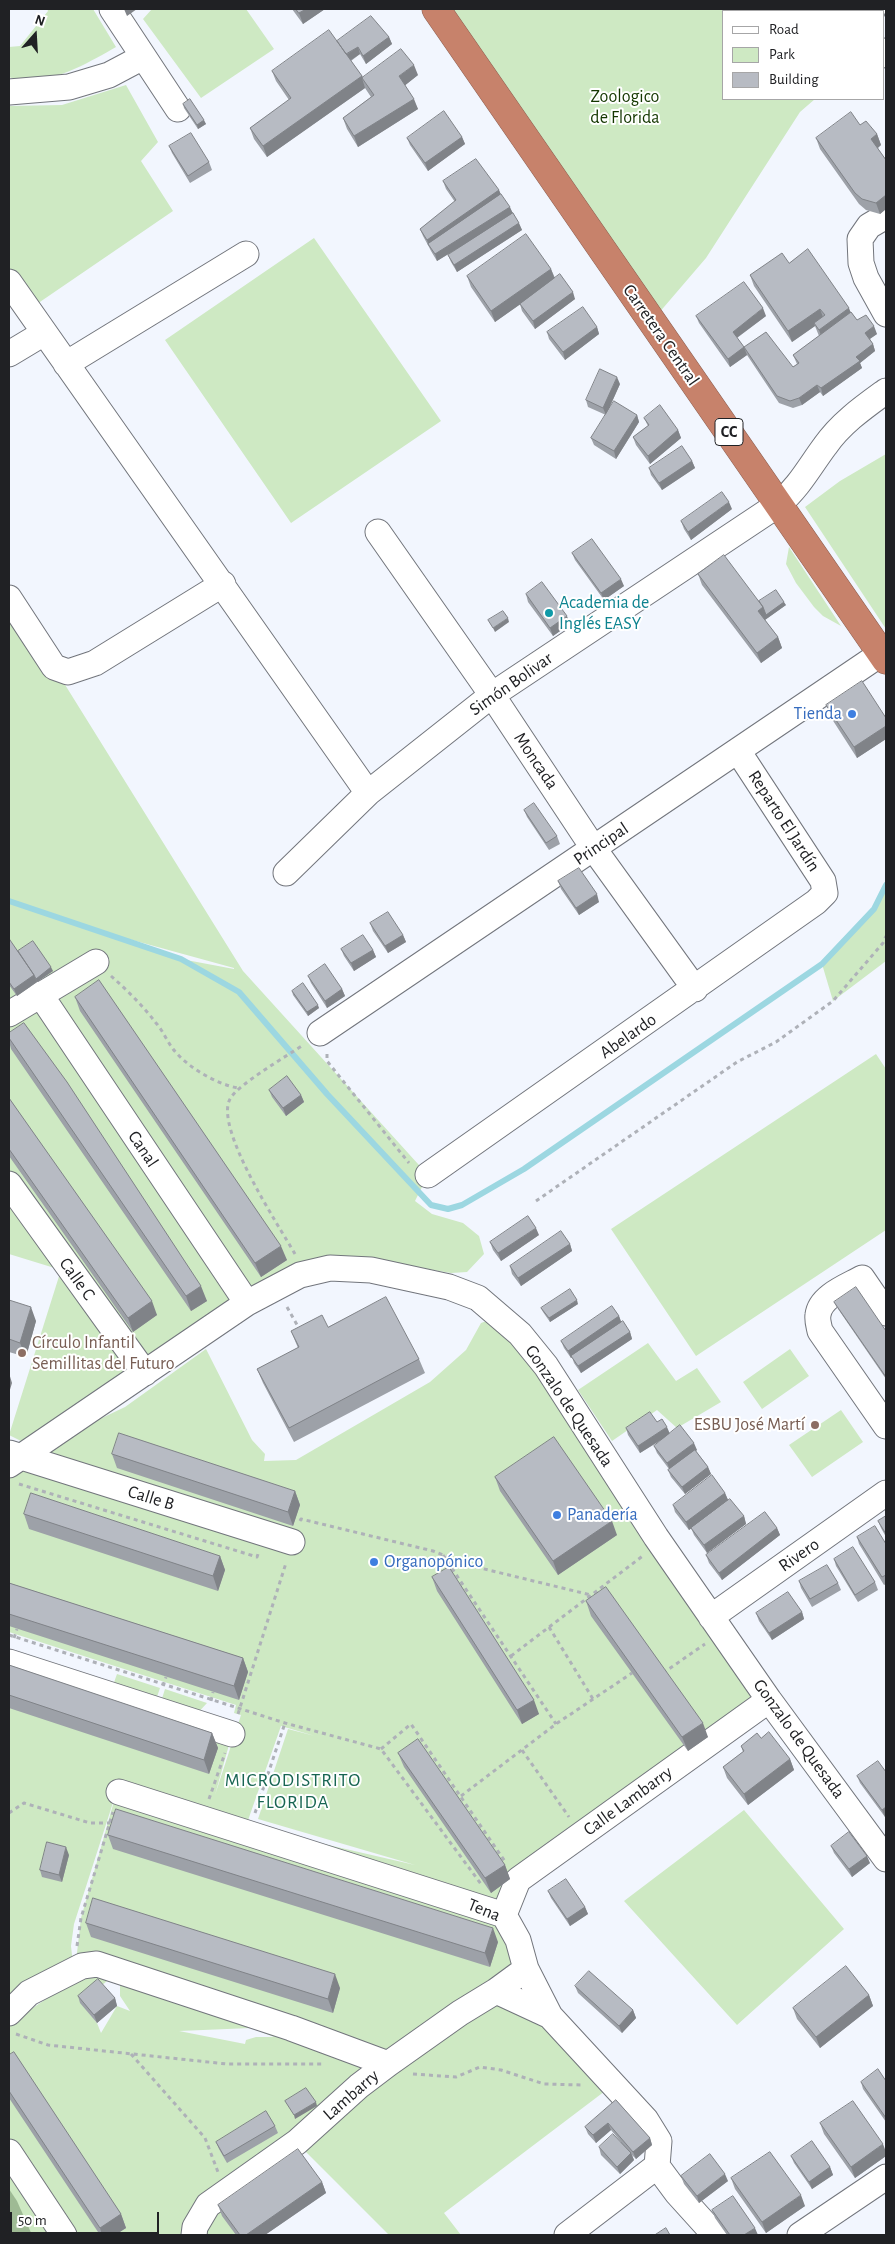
<!DOCTYPE html>
<html>
<head>
<meta charset="utf-8">
<style>
	body { margin:0 }
	#map { position:relative; width:895px; height:2244px; overflow:hidden; background:#f2f6fe; font-family:"Alegreya Sans",sans-serif }
	canvas { display:block }
	.frame { position:absolute; inset:0; border:10px solid #202124; pointer-events:none }
	.legend { position:absolute; left:722px; top:10px; width:162px; height:90px; box-sizing:border-box; background:#fff; border:1px solid #a6a6a7; margin:0; padding:6px 9px; list-style:none; font-size:15px; color:#202124 }
	.legend li { display:flex; align-items:center; gap:10px; height:25px }
	.legend b { width:25px; border:1px solid #a6a6a7 }
	.north { position:absolute; left:10px; top:10px; width:50px; height:50px; -webkit-text-stroke:4px #fff; paint-order:stroke; rotate:19deg; font-size:14px; font-weight:700; line-height:20px; text-align:center; color:#202124 }
	.north::after { content:''; display:block; margin:auto; width:18px; height:22px; background:#202124; clip-path:polygon(50% 0,100% 100%,50% 72%,0 100%) }
	.scale { position:absolute; left:10px; top:2212px; width:149px; height:22px; box-sizing:border-box; border:2px solid #202124; border-top:0; padding-left:6px; font-size:15px; line-height:18px; white-space:nowrap; color:#202124; -webkit-text-stroke:4px #fff; paint-order:stroke }
</style>
</head>
<body>
<div id="map">
<canvas width="895" height="2244"></canvas>
<div class="frame"></div>
<ul class="legend">
<li><b style="height:6px;background:#fff"></b>Road</li>
<li><b style="height:14px;background:#cee9c3"></b>Park</li>
<li><b style="height:14px;background:#b7bbc3"></b>Building</li>
</ul>
<div class="north">N</div>
<div class="scale">50 m</div>
</div>
<script>
const ctx = document.querySelector('canvas').getContext('2d');
ctx.lineJoin = 'round';
function paint(path, color) { ctx.fillStyle = color; ctx.fill(path, 'evenodd'); }
function stroke(path, color, width, dash) { ctx.strokeStyle = color; ctx.lineWidth = width; ctx.lineCap = dash ? 'butt' : 'round'; ctx.setLineDash(dash || []); ctx.stroke(path); }
function write(font, color, halo, rows, align = 'center') {
  ctx.font = font + ' "Alegreya Sans",sans-serif'; ctx.lineWidth = 4; ctx.setLineDash([]); ctx.textBaseline = 'middle'; ctx.strokeStyle = halo; ctx.fillStyle = color; for (const [text, x, y, turn = 0] of rows) {
    ctx.save(); ctx.translate(x, y); ctx.rotate((+turn || 0) * Math.PI / 180); ctx.textAlign = isNaN(turn) ? turn : align; if (halo) ctx.strokeText(text, 0, 0); ctx.fillText(text, 0, 0); ctx.restore();
  }
}
paint(new Path2D(`
	M47,9H93L116,47C88,63 41,91 9,77V47L20,46L48,11Z
	M152,9H246L274,49L201,98L143,19Z
	M436,9H880V11H724V99H815L800,112L706,258L652,321Z
	M126,85L158,142L141,161L173,211L34,306L9,270V106L62,105Z
	M314,238L441,421L291,523L165,340Z
	M886,454V629L805,507L840,481Z
	M789,547L841,626L823,616L814,607L796,583L786,564Z
	M9,612L54,667L243,971L428,1175L415,1201L432,1214L463,1223L479,1236L484,1254L467,1272L451,1273L366,1259L321,1258L38,1433L21,1441L9,1435L61,1270L9,1254V1209L14,1204L9,1195ZM103,932L234,968V969L181,959Z
	M886,880V961L833,1001L822,964L874,909Z
	M876,1054L886,1069V1230L696,1356L611,1229Z
	M500,1316L769,1700L518,1880L504,1915L526,1969L613,2085L444,2213L461,2235H389L297,2143L245,2235H9V2024L52,1995L75,1970L81,1918L118,1787L74,1924L71,1946L73,1964L9,2004V1662L232,1734L215,1795L241,1715L234,1713L236,1705L9,1632V1478L20,1457L125,1407L206,1349L252,1440L265,1454L264,1461L296,1460L430,1382L466,1350L481,1323ZM281,1726L315,1736L288,1729L258,1819L415,1865L246,1826ZM104,1976L120,1978V1996L130,2011L117,2006L101,2033L97,2023L81,2003L107,1981ZM251,2028L274,2037H256L246,2040L245,2044L179,2031Z
	M648,1343L676,1381L697,1368L721,1402L677,1428L657,1410L612,1441L578,1390Z
	M790,1349L809,1376L762,1409L743,1382Z
	M841,1410L863,1442L812,1477L789,1445Z
	M117,1674L160,1688L155,1703L112,1688Z
	M165,1689L207,1703L195,1716L160,1705Z
	M744,1810L844,1929L737,2025L624,1901Z`), '#cee9c3');
paint(new Path2D(`
	M9,2189L17,2201L32,2235H9Z`), '#9eba94');
stroke(new Path2D(`
	M9,901L181,959L239,992L327,1094L431,1205L448,1209L462,1205L524,1169L822,964L874,909L886,885`), '#9cd7e1', 6);
const minor = new Path2D(`
	M112,9L178,109
	M872,11L873,9
	M884,51L886,55
	M9,92L69,87L109,75L143,57
	M886,216L869,226L860,239L861,263L866,278L886,314
	M9,282L368,793
	M9,354L44,333
	M66,364L246,254
	M378,532L492,695L594,849L695,989
	M9,598L54,667L68,672L95,663L223,584
	M286,873L368,793L492,695L779,504C799,487 810,466 825,446C841,423 864,407 886,391
	M40,994L247,1303
	M9,1014L96,962
	M320,1033L882,653
	M428,1175L816,902L825,893L823,881L738,751
	M9,1184L145,1373
	M886,1313L862,1278C848,1286 820,1296 818,1315C817,1320 819,1326 820,1331L886,1426
	M9,1453L292,1542
	M9,1465L247,1303L300,1275L330,1268L371,1270L449,1287L478,1298L520,1334L546,1366L656,1537L769,1700L886,1859
	M711,1617L886,1493
	M9,1662L232,1734
	M119,1792L504,1915L518,1940L526,1969L550,2016L646,2120L659,2141L657,2166L677,2193L715,2235
	M504,1915L518,1880L769,1700
	M496,1991L550,2016
	M9,2013L29,1993L82,1966L97,1964L291,2028L388,2064
	M9,2152L64,2235
	M194,2235L195,2227L208,2205L297,2142L359,2086L388,2064L460,2013L496,1991L526,1969
	M567,2235L657,2166
	M800,2235L886,2177`);
const highway = new Path2D(`
	M436,9L886,660`);
stroke(minor, '#72757c', 27);
stroke(highway, '#8d6052', 29);
stroke(new Path2D(`
	M111,976C127,990 143,1006 156,1023C163,1031 167,1041 173,1049C187,1067 216,1084 238,1088
	M327,1054V1061L409,1163
	M536,1201L737,1062L776,1042L833,1001L883,943L886,936
	M295,1254C279,1226 214,1128 230,1099C237,1085 287,1056 303,1045
	M287,1307L300,1330
	M19,1484L257,1557L258,1554
	M300,1521L301,1519L433,1551L468,1565L591,1595
	M443,1555L556,1724
	M549,1627L593,1699
	M9,1635L285,1723L381,1749L481,1884
	M14,1638L17,1629
	M511,1656L644,1555
	M663,1673L705,1644
	M163,1686L166,1677
	M211,1701L213,1692
	M238,1714L286,1563
	M381,1749L411,1724L506,1863
	M522,1750L569,1817
	M461,1796L556,1724L632,1673
	M209,1799L225,1753
	M9,1813L24,1803L90,1823H110
	M255,1813L285,1723
	M77,1946L81,1918L113,1812
	M16,2034L48,2045L227,2064H322
	M131,2054L205,2138L218,2172
	M413,2074L456,2077L480,2067L501,2070L544,2084L583,2085`), '#aeb1b8', 3, [4, 4]);
stroke(minor, '#fff', 25);
stroke(highway, '#c7826b', 28);
paint(new Path2D(`
	M292,9H325L303,24Z
	M389,37L392,44L366,64L360,54L351,61L363,77L418,75L405,85L418,109L358,147L347,129L343,118L371,97L365,88L267,157L254,139L250,128L289,100L276,81L272,71L337,41Z
	M183,104L206,124L198,129L184,108Z
	M860,125L877,134L881,145L878,148L886,160V209L880,214L866,210L859,204L820,149L816,138Z
	M462,137L465,144L428,171L410,145L407,138Z
	M169,146L209,162L212,170L190,183L172,153Z
	M443,181L499,190L500,194L513,213L522,230L457,272L451,262L448,255L460,247L437,261L431,251L429,247L423,236L420,229L455,202L446,189Z
	M789,263L851,312L857,320L877,334L870,339L873,344L875,351L860,363L862,368L823,396L820,392L802,405L793,408L779,403L747,355L730,367L699,323L696,316H766L737,338L744,347L793,367L797,364L793,355L819,336L815,326L792,342L754,286L750,275Z
	M551,269L555,278L575,299L535,329L522,311L520,304L495,322L471,287L467,276Z
	M597,327L599,334L565,360L549,339L547,332Z
	M620,384L607,413L637,415L639,422L616,459L594,445L591,438L606,415L588,407L586,400Z
	M644,418L678,430L681,438L650,464L636,445L633,437L648,426Z
	M692,461L695,468L662,490L651,475L649,468Z
	M732,509L691,540L684,529L681,521Z
	M572,553L624,586L604,600L575,560Z
	M698,574L759,601L786,605L765,620L778,637L782,648L761,663L702,585Z
	M526,594L570,624L553,636L528,602Z
	M826,705L886,718V739L857,758L830,716Z
	M524,810L557,836L560,844L549,850L527,817Z
	M558,881L599,902L579,915L561,889Z
	M370,923L403,935L406,942L388,953L373,931Z
	M9,941L18,951L53,971L17,996L9,985Z
	M341,949L373,950L376,957L354,971L344,956Z
	M308,976L342,989L345,996L327,1008L311,983Z
	M292,991L319,1008L308,1016L293,995Z
	M75,997L287,1260L261,1277L80,1011Z
	M9,1033L207,1301L191,1311L11,1049L9,1041Z
	M269,1090L301,1095L304,1102L286,1116L272,1097Z
	M9,1098L157,1315L133,1332L9,1156Z
	M539,1235L501,1261L493,1250L490,1242Z
	M570,1244L572,1251L521,1286L512,1274L510,1266Z
	M9,1300L36,1321L26,1357L9,1352Z
	M834,1302L886,1331V1379L836,1306Z
	M578,1304L550,1322L543,1312L541,1308Z
	M619,1316L621,1322L630,1332L632,1339L581,1373L574,1363L572,1357L571,1358L564,1348L561,1341Z
	M291,1331L419,1359L425,1373L294,1442L263,1383L257,1369L298,1348Z
	M657,1422L669,1434L697,1450L696,1451L708,1467L711,1474L685,1494L671,1477L668,1470L669,1469L657,1453L654,1446L663,1439L640,1453L628,1435L626,1428Z
	M112,1454L295,1491L300,1505L293,1526L117,1468Z
	M495,1477L617,1535L558,1575L500,1491Z
	M725,1493L728,1500L689,1530L675,1512L673,1505Z
	M24,1514L220,1556L225,1570L218,1591L29,1529Z
	M744,1516L746,1524L707,1553L694,1535L691,1528Z
	M886,1516V1537L881,1528L878,1521Z
	M777,1528L780,1535L722,1580L709,1563L706,1555Z
	M857,1537L886,1544V1584L884,1585L859,1544Z
	M834,1559L875,1582L878,1590L858,1602L836,1566Z
	M432,1577L539,1714L522,1724L437,1591Z
	M799,1581L838,1583L841,1590L812,1607L801,1588Z
	M9,1583L243,1658L248,1672L239,1700L9,1626Z
	M586,1601L708,1737L688,1751L591,1616Z
	M802,1612L804,1619L772,1640L759,1621L756,1613Z
	M9,1665L212,1733L218,1748L209,1774L9,1708Z
	M761,1738L790,1759L794,1770L748,1805L727,1778L723,1767L743,1752L741,1746Z
	M398,1753L505,1865L510,1879L491,1893L404,1767Z
	M886,1772V1816L885,1817L860,1783L857,1776Z
	M108,1835L498,1942L490,1967L113,1849Z
	M831,1846L870,1863L852,1877L834,1853Z
	M69,1855L62,1882L42,1877L40,1870Z
	M548,1891L585,1907L588,1914L570,1926L551,1898Z
	M86,1923L340,1988L333,2013L91,1937Z
	M575,1986L633,2010L636,2018L622,2033L578,1993Z
	M869,1995L873,2006L820,2048L797,2019L793,2008Z
	M78,1996L115,1998L117,2006L97,2023L80,2003Z
	M9,2055L121,2214L126,2228L115,2235H100L9,2098Z
	M886,2081V2122L863,2089L861,2082Z
	M616,2100L650,2138L652,2145L636,2159L632,2155L634,2160L620,2174L601,2155L599,2147L621,2142L611,2130L596,2143L588,2134L585,2127Z
	M820,2123L886,2152V2156L855,2178L824,2134Z
	M275,2126L278,2133L227,2163L219,2149L216,2142Z
	M791,2156L830,2167L833,2175L812,2189L794,2163Z
	M681,2176L728,2181L699,2203L684,2184Z
	M731,2178L805,2206L766,2233L735,2189Z
	M322,2182L326,2193L265,2235H236L222,2216L218,2205Z
	M712,2210L758,2235H727L715,2218Z`), '#9da1a8');
paint(new Path2D(`
	M124,9H137L127,16Z
	M306,9H325L303,24L299,13Z
	M389,37L392,44L366,64L363,56Z
	M358,47L360,54L348,62L346,55Z
	M414,65L418,75L403,87L399,76Z
	M362,76L364,81L362,78L365,88L267,157L263,146Z
	M414,99L418,109L358,147L354,136Z
	M204,120L206,124L198,129L197,125Z
	M877,134L881,145L875,150L871,139Z
	M462,137L465,144L428,171L425,163Z
	M499,190L502,197L428,244L429,247L427,240Z
	M886,195V209L880,214L876,203Z
	M510,207L513,214L437,261L435,254Z
	M519,223L522,230L457,272L454,265Z
	M551,269L555,280L495,322L491,311Z
	M573,292L575,299L535,329L533,321Z
	M763,308L766,316L735,339L733,332Z
	M849,308L853,319L823,341L819,330Z
	M820,309L824,320L814,323L815,326L792,342L788,331Z
	M874,326L877,334L868,340L865,333Z
	M597,327L599,334L565,360L563,352Z
	M873,344L875,351L860,363L862,368L823,396L821,388L856,357Z
	M744,347L747,355L730,367L728,359Z
	M617,377L620,384L606,415L603,408Z
	M817,385L820,392L802,405L799,398Z
	M637,415L639,422L616,459L614,451Z
	M678,430L681,438L650,464L648,456Z
	M692,461L695,468L662,490L659,483Z
	M729,502L732,509L691,540L688,532Z
	M621,579L624,586L604,600L601,593Z
	M784,602L786,605L762,622L758,611L763,607Z
	M567,616L570,624L553,636L550,628Z
	M508,618L509,622L495,632L493,628Z
	M778,637L782,648L761,663L757,653Z
	M886,726V739L857,758L854,747Z
	M597,894L599,902L579,915L576,908Z
	M403,935L406,942L388,953L385,946Z
	M373,950L376,957L354,971L351,963Z
	M51,967L53,971L37,982L36,979Z
	M34,975L37,982L17,996L14,989Z
	M342,989L345,996L327,1008L325,1001Z
	M318,1005L319,1008L308,1016L307,1012Z
	M301,1095L304,1102L286,1116L283,1108Z
	M536,1228L539,1235L501,1261L498,1253Z
	M570,1244L572,1251L521,1286L518,1278Z
	M281,1246L287,1260L261,1277L255,1263Z
	M201,1286L207,1301L191,1311L186,1296Z
	M577,1300L578,1304L550,1322L549,1318Z
	M152,1301L157,1315L133,1332L128,1318Z
	M31,1307L36,1321L26,1357L20,1343Z
	M619,1316L622,1324L571,1358L568,1351Z
	M630,1332L632,1339L581,1373L578,1366Z
	M9,1373L12,1383L9,1393Z
	M667,1427L670,1434L640,1453L638,1446Z
	M694,1443L697,1450L670,1470L667,1463Z
	M708,1467L711,1474L685,1494L682,1487Z
	M295,1491L300,1505L293,1526L288,1512Z
	M725,1493L728,1500L689,1530L686,1522Z
	M744,1516L746,1524L707,1553L704,1545Z
	M612,1521L617,1535L558,1575L553,1561Z
	M777,1528L780,1535L722,1580L719,1573Z
	M220,1556L225,1570L218,1591L213,1576Z
	M802,1612L804,1619L772,1640L769,1633Z
	M243,1658L248,1672L239,1700L234,1686Z
	M534,1700L539,1714L522,1724L517,1710Z
	M703,1723L708,1737L688,1751L682,1737Z
	M212,1733L218,1748L209,1774L204,1760Z
	M790,1759L794,1770L748,1805L744,1794Z
	M886,1807V1816L885,1817L882,1810Z
	M66,1847L69,1855L62,1882L59,1875Z
	M867,1856L870,1863L852,1877L849,1869Z
	M505,1865L510,1879L491,1893L485,1878Z
	M585,1907L588,1914L570,1926L567,1919Z
	M493,1928L498,1942L490,1967L485,1953Z
	M335,1974L340,1988L333,2013L328,1999Z
	M869,1995L873,2006L820,2048L816,2037Z
	M115,1998L117,2006L97,2023L94,2015Z
	M633,2010L636,2018L622,2033L619,2026Z
	M316,2102L317,2106L295,2119L294,2115Z
	M608,2123L611,2130L596,2143L593,2135Z
	M650,2138L652,2145L636,2159L633,2152Z
	M883,2144L886,2152V2156L855,2178L851,2167Z
	M631,2153L634,2160L620,2174L617,2167Z
	M830,2167L833,2175L812,2189L809,2182Z
	M725,2174L728,2181L699,2203L697,2196Z
	M322,2182L326,2193L265,2235H246Z
	M801,2195L805,2206L766,2233L762,2222Z
	M121,2214L126,2228L115,2235H102L100,2228Z
	M755,2228L758,2235H744Z`), '#808388');
const building = new Path2D(`
	M296,9H306L299,13Z
	M371,16L389,37L363,56L358,47L346,54L337,41Z
	M329,30L362,76L263,146L250,128L291,98L272,71Z
	M401,49L414,65L399,76L414,99L354,136L343,118L374,95L362,78Z
	M190,99L204,120L197,125L183,104Z
	M444,111L462,137L425,163L407,138Z
	M851,112L860,125L866,121L877,134L871,139L886,160V195L876,203L862,199L855,193L816,138Z
	M191,133L209,162L188,176L169,146Z
	M476,159L499,190L427,240L420,229L456,200L443,181Z
	M501,194L510,207L435,254L428,244Z
	M513,213L519,223L454,265L448,255Z
	M526,234L551,269L491,311L467,276Z
	M808,249L849,308L819,330L814,323L825,315L820,309L788,331L750,275L782,253L789,263Z
	M560,274L573,292L533,321L520,304Z
	M744,282L763,308L733,332L744,347L766,332L793,367L799,363L793,355L851,312L857,320L866,315L874,326L865,333L873,344L856,357L860,361L821,388L817,385L799,398L790,401L777,396L744,347L728,359L696,316Z
	M583,307L597,327L563,352L547,332Z
	M600,369L617,377L603,408L586,400Z
	M614,401L637,415L614,451L591,438Z
	M660,405L678,430L648,456L633,437L649,425L644,418Z
	M682,446L692,461L659,483L649,468Z
	M722,492L729,502L688,532L681,521Z
	M592,539L621,579L601,593L572,553Z
	M724,555L763,607L758,611L778,637L757,653L698,574Z
	M542,582L567,616L550,628L526,594Z
	M776,590L784,602L766,615L763,607L759,601Z
	M503,611L508,618L493,628L488,620Z
	M862,681L886,718V726L854,747L826,705Z
	M534,803L557,836L546,843L524,810Z
	M579,868L597,894L576,908L558,881Z
	M388,912L403,935L385,946L370,923Z
	M363,935L373,950L351,963L341,949Z
	M10,940L34,975L14,989L9,982V941Z
	M33,941L51,967L36,979L34,975L18,951Z
	M325,964L342,989L325,1001L308,976Z
	M99,980L281,1246L255,1263L75,997Z
	M303,983L318,1005L307,1012L292,991Z
	M24,1023L67,1082L201,1286L186,1296L9,1038V1033Z
	M287,1076L301,1095L283,1108L269,1090Z
	M9,1098L152,1301L128,1318L9,1149Z
	M528,1216L536,1228L498,1253L490,1242Z
	M561,1231L570,1244L518,1278L510,1266Z
	M856,1287L886,1331V1377L834,1302Z
	M570,1289L577,1300L549,1318L541,1308Z
	M386,1297L419,1359L289,1428L257,1369L299,1347L291,1331L322,1315L328,1327Z
	M9,1300L31,1307L20,1343L9,1339Z
	M612,1306L619,1316L568,1351L561,1341Z
	M623,1321L630,1332L578,1366L571,1356Z
	M650,1412L657,1422L662,1419L667,1427L638,1446L626,1428Z
	M680,1425L694,1443L667,1463L654,1446Z
	M119,1433L295,1491L288,1512L112,1454Z
	M554,1437L612,1521L553,1561L495,1477Z
	M695,1450L708,1467L682,1487L668,1470Z
	M712,1475L725,1493L686,1522L673,1505Z
	M31,1493L220,1556L213,1576L24,1514Z
	M730,1499L744,1516L704,1545L691,1528Z
	M765,1512L777,1528L719,1573L706,1555Z
	M886,1516V1534L878,1521Z
	M875,1526L886,1544V1575L882,1577L857,1537Z
	M853,1547L875,1582L855,1595L834,1559Z
	M827,1565L838,1583L810,1599L799,1581Z
	M449,1567L534,1700L517,1710L432,1577Z
	M9,1583L243,1658L234,1686L9,1614Z
	M606,1587L703,1723L682,1737L586,1601Z
	M788,1592L802,1612L769,1633L756,1613Z
	M9,1665L212,1733L204,1760L9,1695Z
	M769,1732L790,1759L744,1794L723,1767L744,1751L741,1746L757,1733L761,1738Z
	M418,1739L505,1865L485,1878L398,1753Z
	M878,1761L886,1772V1807L882,1810L857,1776Z
	M116,1809L493,1928L485,1953L108,1835Z
	M849,1832L867,1856L849,1869L831,1846Z
	M47,1842L66,1847L59,1875L40,1870Z
	M566,1879L585,1907L567,1919L548,1891Z
	M93,1898L335,1974L328,1999L86,1923Z
	M846,1966L869,1995L816,2037L793,2008Z
	M589,1971L633,2010L619,2026L575,1986Z
	M98,1979L115,1998L94,2015L78,1996Z
	M14,2052L121,2214L100,2228L9,2091V2055Z
	M878,2069L886,2081V2118L861,2082Z
	M306,2088L316,2102L294,2115L285,2101Z
	M616,2100L650,2138L633,2152L608,2123L593,2135L585,2127Z
	M853,2101L883,2144L851,2167L820,2123Z
	M266,2111L275,2126L224,2156L216,2142Z
	M613,2134L631,2153L617,2167L599,2147Z
	M812,2141L830,2167L809,2182L791,2156Z
	M298,2149L322,2182L246,2235H240L218,2205Z
	M770,2152L801,2195L762,2222L731,2178Z
	M710,2154L725,2174L697,2196L681,2176Z
	M733,2196L755,2228L744,2235H730L712,2210Z
	M666,2228L670,2235H655Z`);
paint(building, '#b7bbc3');
stroke(building, '#808388', 1);
for (const [x, y, r, color] of [
	[549,613,5,"#0f9aa8"],
	[852,714,5,"#3f7fe0"],
	[22,1353,5,"#8d6e63"],
	[815,1425,5,"#8d6e63"],
	[557,1515,5,"#3f7fe0"],
	[374,1562,5,"#3f7fe0"]
]) { const dot = new Path2D(); dot.arc(x, y, r, 0, 2 * Math.PI); ctx.fillStyle = color; ctx.fill(dot); stroke(dot, '#fff', 2); }
for (const [x, y, w] of [
	[729,432,28]
]) { const box = new Path2D(); box.roundRect(x - w / 2, y - 13.5, w, 27, 4); ctx.fillStyle = '#fff'; ctx.fill(box); stroke(box, '#202124', 1); }
write('bold 16px', '#202124', null, [
	["CC",729,432]
]);
write('18px', '#143700', '#fff', [
	["Zoologico",625,97],
	["de Florida",625,118]
]);
write('18px', '#202124', '#fff', [
	["Carretera Central",661,335,55],
	["Simón Bolivar",511,684,-35],
	["Moncada",536,761,56],
	["Reparto El Jardín",784,821,57],
	["Principal",601,844,-34],
	["Abelardo",628,1036,-35],
	["Canal",143,1149,56],
	["Calle C",77,1279,54],
	["Gonzalo de Quesada",569,1406,56],
	["Calle B",151,1498,17],
	["Rivero",799,1555,-35],
	["Gonzalo de Quesada",799,1739,54],
	["Calle Lambarry",628,1801,-36],
	["Tena",484,1910,22],
	["Lambarry",351,2095,-41]
]);
write('18px', '#0d838f', '#fff', [
	["Academia de",559,603],
	["Inglés EASY",559,624]
], 'left');
write('18px', '#366cbe', '#fff', [
	["Tienda",842,714,"right"],
	["Panadería",567,1515],
	["Organopónico",384,1562]
], 'left');
write('18px', '#785e54', '#fff', [
	["Círculo Infantil",32,1343],
	["Semillitas del Futuro",32,1364],
	["ESBU José Martí",805,1425,"right"]
], 'left');
ctx.letterSpacing = '1px';
write('19px', '#186552', '#fff', [
	["MICRODISTRITO",293,1780],
	["FLORIDA",293,1802]
]);
ctx.letterSpacing = '0px';
</script>
</body>
</html>
